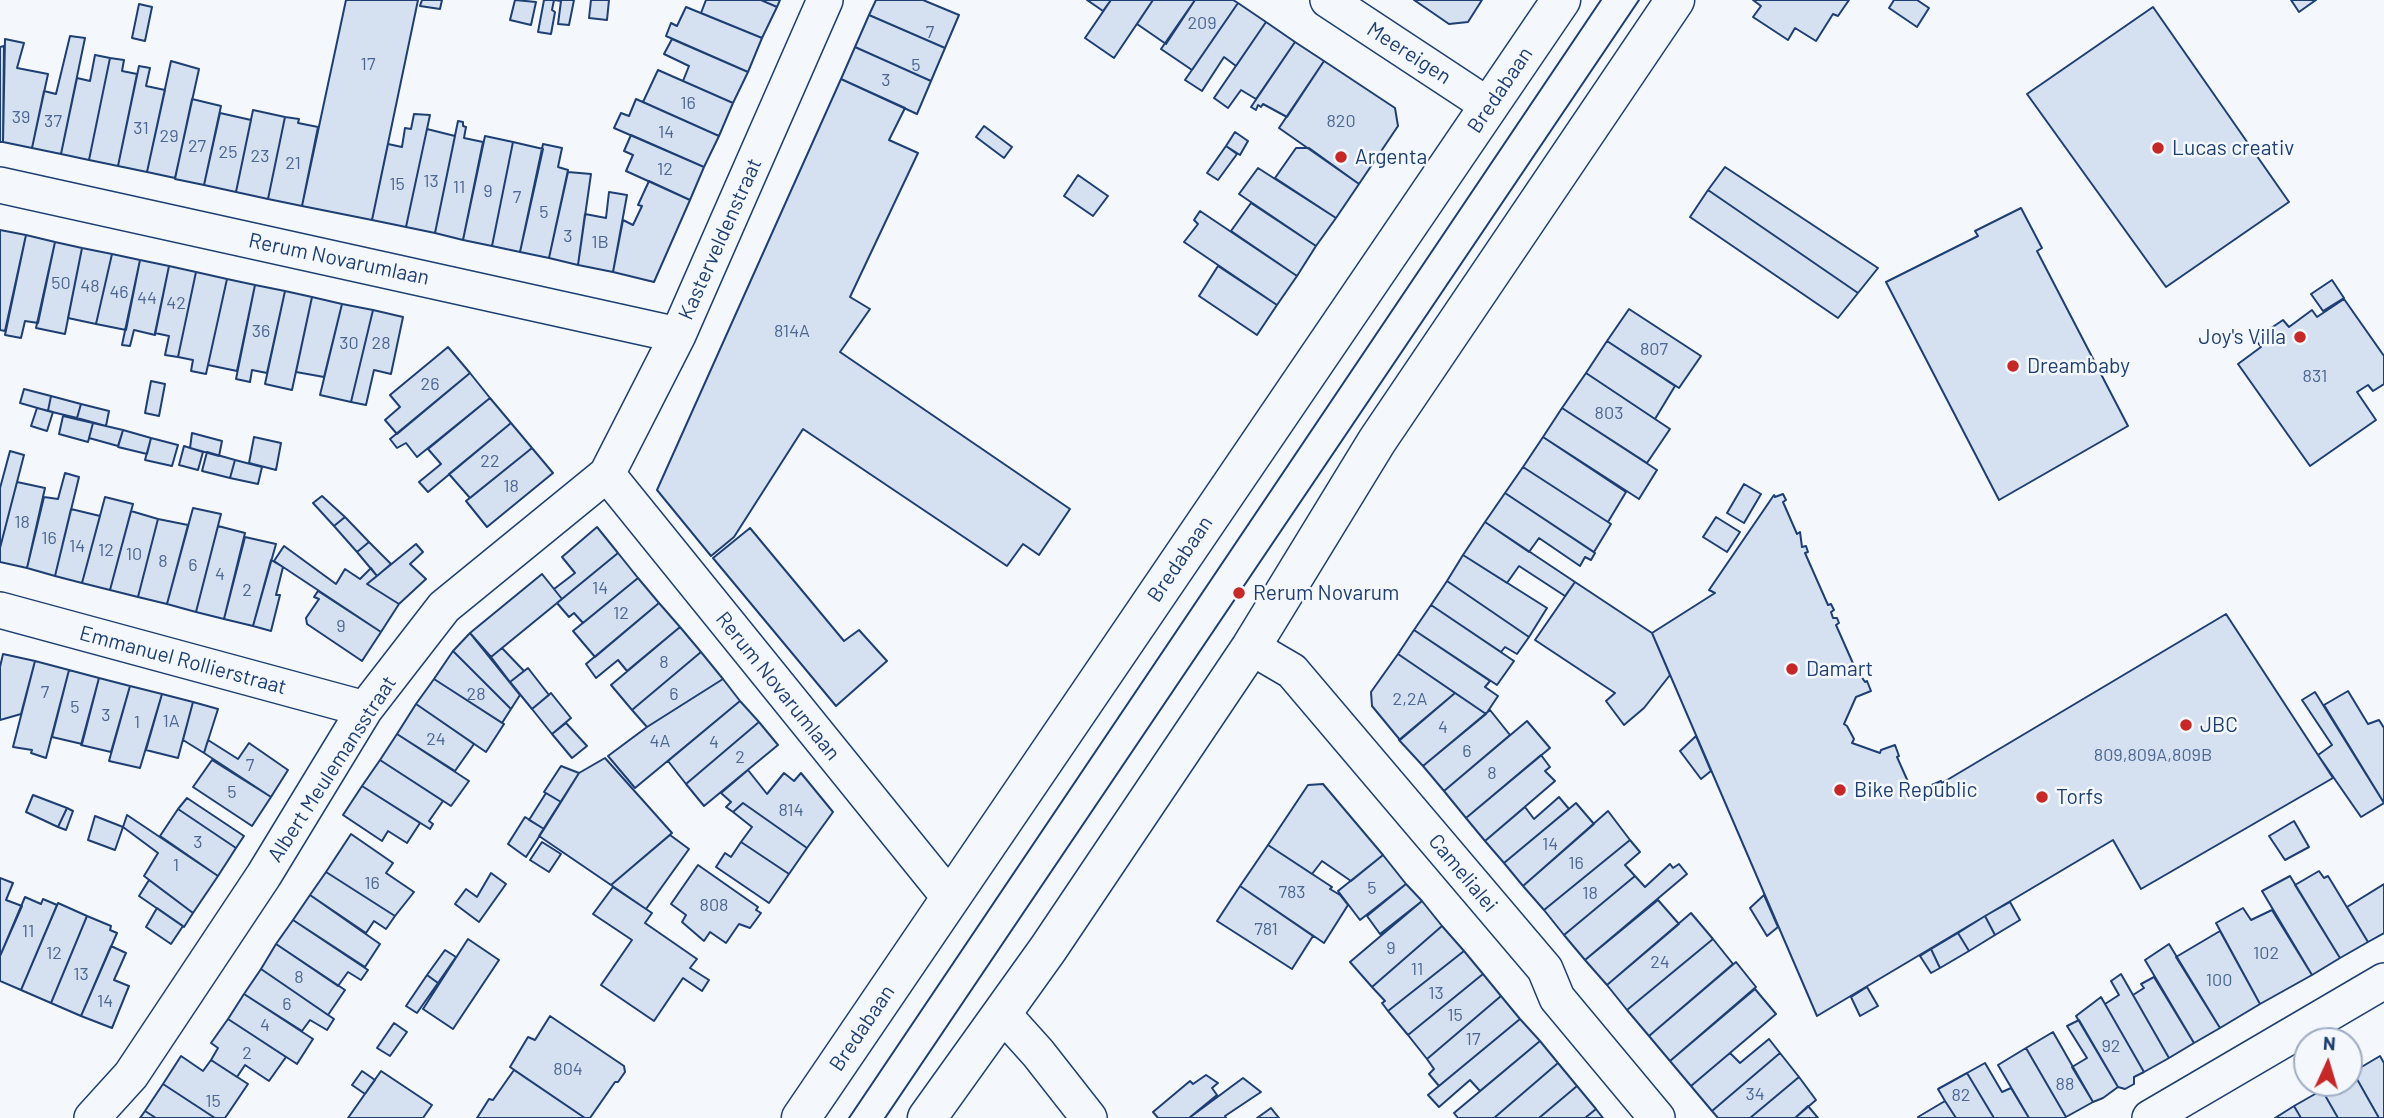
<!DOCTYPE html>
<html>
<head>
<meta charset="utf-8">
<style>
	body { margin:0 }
	#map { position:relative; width:2384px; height:1118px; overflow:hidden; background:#f4f7fb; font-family:Barlow,sans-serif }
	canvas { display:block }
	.north { position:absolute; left:2293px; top:1027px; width:70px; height:70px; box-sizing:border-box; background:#f4f7fb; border:2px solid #9eadc5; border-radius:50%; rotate:4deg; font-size:19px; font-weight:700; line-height:28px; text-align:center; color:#1d3f73 }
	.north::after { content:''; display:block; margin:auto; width:24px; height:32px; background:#c62828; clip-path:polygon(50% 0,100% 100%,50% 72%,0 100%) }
</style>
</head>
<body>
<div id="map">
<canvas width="2384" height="1118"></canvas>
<div class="north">N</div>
</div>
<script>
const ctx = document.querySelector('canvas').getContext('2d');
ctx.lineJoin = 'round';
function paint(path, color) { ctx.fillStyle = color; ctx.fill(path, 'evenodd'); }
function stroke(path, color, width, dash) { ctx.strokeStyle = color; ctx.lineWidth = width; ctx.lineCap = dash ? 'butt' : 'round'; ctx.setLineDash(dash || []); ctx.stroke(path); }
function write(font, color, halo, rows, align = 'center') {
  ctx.font = font + ' Barlow,sans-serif'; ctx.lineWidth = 5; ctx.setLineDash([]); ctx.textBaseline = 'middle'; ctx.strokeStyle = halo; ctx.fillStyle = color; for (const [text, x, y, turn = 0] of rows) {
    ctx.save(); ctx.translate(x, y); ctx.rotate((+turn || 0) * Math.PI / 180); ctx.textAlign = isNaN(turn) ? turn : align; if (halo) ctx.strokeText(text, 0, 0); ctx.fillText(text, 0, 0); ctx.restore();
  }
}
const building = new Path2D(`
	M346,0H418L372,220L302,206Z
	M422,0H442L440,9L420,6Z
	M515,0L536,2L531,25L510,20Z
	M544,0H574L569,25L558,24L561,1L554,0L552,10L555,12L551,34L538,32Z
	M591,0H609L607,20L589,18Z
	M706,0H761L777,7L762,38L701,13Z
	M761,0H780L777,7Z
	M876,0H923L959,15L945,48L869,15Z
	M1087,0H1111L1103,11Z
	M1111,0H1153L1114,58L1085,38Z
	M1153,0H1195L1166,44L1137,24Z
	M1195,0H1233L1238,3L1192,70L1161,49Z
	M1414,0H1482L1468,22L1449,24Z
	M1753,0H1849L1838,16L1833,14L1816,41L1795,28L1788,40L1753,17L1761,6Z
	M1894,0H1917L1929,8L1917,27L1889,8Z
	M2291,0H2316L2299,12Z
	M1238,3L1266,22L1236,66L1224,57L1202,91L1185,80Z
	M139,4L152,7L145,41L132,38Z
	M686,7L762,38L748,72L666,36L671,23L677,26Z
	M2153,7L2289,202L2166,287L2027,94Z
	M869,15L945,48L931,81L855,47Z
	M1266,22L1295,42L1256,99L1241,90L1228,108L1214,98Z
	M70,36L85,38L61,154L32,148L44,91L56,94Z
	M5,39L24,43L17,68L48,74L32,148L3,142Z
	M672,39L748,72L733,103L683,81L689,66L664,54Z
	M1295,42L1324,61L1287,117L1263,104L1261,107L1258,105L1256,110L1251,107Z
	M4,46L3,142H0V47Z
	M855,47L931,81L917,114L841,79Z
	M95,55L110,58L89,160L61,154L77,78L90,81Z
	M110,58L124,60L122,71L137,74L118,166L89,160Z
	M171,61L199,69L175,178L147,172Z
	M1324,61L1395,108L1398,126L1359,184L1279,128Z
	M139,66L150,68L146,86L165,90L147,172L118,166Z
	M658,70L733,103L719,136L643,102Z
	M841,79L905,108L889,140L918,153L850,297L870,309L840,352L1070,509L1039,555L1023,544L1007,566L803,429L734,537L711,556L657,490Z
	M192,99L221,106L204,185L175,179Z
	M636,99L719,136L704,167L614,128L621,113L629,116Z
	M253,110L285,117L268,199L236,192Z
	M220,113L251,120L236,192L204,185Z
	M414,114L430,115L406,227L372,220L388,144L402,147L405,128L411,129Z
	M285,117L299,119L298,123L318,127L302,206L268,199Z
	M458,121L463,122V126L466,127L464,138L483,142L463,240L435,233Z
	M984,126L1012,147L1004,158L976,137Z
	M427,129L455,136L435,233L406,227Z
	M1235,132L1248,141L1240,155L1226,146Z
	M631,135L704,167L690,200L626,171L633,155L624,151Z
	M485,136L513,142L492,246L463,240Z
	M513,142L543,149L520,252L492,246Z
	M543,144L562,148L558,167L568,170L549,258L520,252Z
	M1226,146L1237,154L1218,180L1207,173Z
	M1296,148H1309L1359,184L1336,218L1275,178Z
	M1725,167L1878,268L1858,293L1708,190Z
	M1258,168L1336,218L1316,246L1239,194Z
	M568,172L591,174L578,265L549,258Z
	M1078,175L1108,196L1093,216L1064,196Z
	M649,181L690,200L654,282L613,272L623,220L633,225L642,206L638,205Z
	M1708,190L1858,293L1838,318L1690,217Z
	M609,192L627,195L613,272L578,265L585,214L606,218Z
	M1251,203L1316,246L1297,276L1231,231Z
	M2021,208L2042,248L2037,251L2128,426L1999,500L1886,282L1978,236L1975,231Z
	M1200,211L1297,276L1277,305L1184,242L1198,224L1194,220Z
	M0,230L26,235L5,331L0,330Z
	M26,235L55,242L38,323L25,321L21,338L5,335Z
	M55,242L82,248L65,334L36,328Z
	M82,248L112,254L96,324L68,318Z
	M112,254L140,260L126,330L96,324Z
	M140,260L169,266L155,335L134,330L130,346L122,345Z
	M169,266L196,272L178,357L165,355L169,336L155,333Z
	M1218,266L1277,305L1257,335L1199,296Z
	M196,272L227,279L206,374L191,371L193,360L178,357Z
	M227,279L255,285L237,371L208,365Z
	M2332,280L2344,298L2323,311L2311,294Z
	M255,285L285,291L267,373L252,370L250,382L236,379Z
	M285,291L312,297L292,390L265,384Z
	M312,297L342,304L324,377L296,372Z
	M2344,299L2384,356V384L2373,391L2368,385L2357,392L2376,420L2310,466L2238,364L2261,347L2255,339L2283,320L2289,327L2312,310L2317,317Z
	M342,304L373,310L351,402L320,395Z
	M1629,309L1701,356L1679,388L1607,341Z
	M373,310L403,317L391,374L374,370L366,405L351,402Z
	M1607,341L1675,386L1655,419L1586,373Z
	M448,347L470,373L397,434L385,420L400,407L390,395Z
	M470,373L490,398L417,457L406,443L397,448L390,439Z
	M1586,373L1670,429L1647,463L1562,408Z
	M151,381L165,384L159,416L145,413Z
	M24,389L51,396L48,411L20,403Z
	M51,396L81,404L77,418L48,411Z
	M490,398L511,423L428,492L419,482L441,464L428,449Z
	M81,404L109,411L106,426L77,418Z
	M37,408L53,412L47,431L31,426Z
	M1562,408L1657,470L1639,499L1543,437Z
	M63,416L93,423L88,442L59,434Z
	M93,423L123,430L118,446L89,438Z
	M511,423L532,448L470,498L449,474Z
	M123,430L151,438L147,454L118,447Z
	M192,433L222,441L219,456L190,448Z
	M254,437L281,443L276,470L249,463Z
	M1543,437L1626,492L1608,522L1523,467Z
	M151,438L178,445L172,466L145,460Z
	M184,446L203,452L198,470L179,465Z
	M532,448L553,473L487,527L466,501Z
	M10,451L24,455L0,548V488Z
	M207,452L235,460L230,478L202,471Z
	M235,460L262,467L258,484L230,478Z
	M1523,467L1608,522L1611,524L1594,552L1505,493Z
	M65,473L79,477L55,576L27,568L44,497L58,499Z
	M17,482L45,488L27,568L0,562V548Z
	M1744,484L1761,494L1744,523L1727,513Z
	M1505,493L1595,553L1591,560L1585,557L1580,566L1539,538L1529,552L1485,522Z
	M1783,494L1786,500L1783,502L1797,534L1800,532L1802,547L1806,546L1808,552L1805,553L1828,605L1831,604L1834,610L1831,612L1833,618H1837L1839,623L1836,625L1859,677L1861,676L1865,682L1867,681L1871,691L1856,697L1844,724L1847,726L1854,739L1852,743L1880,753L1881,750L1895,745L1899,756L1897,757L1913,793L1941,781L1942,783L2226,614L2333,778L2141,889L2113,840L1817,1016L1652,633L1715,593L1709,590L1774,495L1775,497Z
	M322,496L345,517L334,526L313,503Z
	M105,497L133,504L110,590L82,583Z
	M193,508L221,514L196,612L167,604Z
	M71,509L100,516L82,583L55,576Z
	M131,511L158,519L138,597L110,590Z
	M345,517L369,542L357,552L334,526Z
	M1716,517L1740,532L1727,552L1703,537Z
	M158,519L188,525L167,604L138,597Z
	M1485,522L1575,582L1565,596L1519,566L1507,583L1463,555Z
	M218,526L245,533L224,619L196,612Z
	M597,527L618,553L562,599L554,589L575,573L562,557Z
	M750,528L844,641L859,630L887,661L836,706L713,558Z
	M245,537L276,544L253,626L224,619Z
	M369,542L391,564L377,576L357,552Z
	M416,544L423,552L410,564L426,579L399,604L367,584Z
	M284,546L336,584L345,569L360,579L371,568L377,576L367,584L399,604L381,632L274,561Z
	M618,553L638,578L583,623L574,613L569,617L557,603Z
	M1463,555L1547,608L1529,637L1447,581Z
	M271,560L283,567L276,595H280L271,631L253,626Z
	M542,574L562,599L491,657L470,633Z
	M638,578L659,603L595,657L573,631Z
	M1447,581L1529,637L1517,654L1505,647L1501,652L1431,605Z
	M1575,582L1652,633L1670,675L1644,708L1624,725L1606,701L1615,693L1535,640Z
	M318,591L381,632L362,661L307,624L306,618L319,599L314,597Z
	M659,603L680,627L627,671L618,660L596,678L586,664Z
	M1431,605L1514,661L1497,685L1414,630Z
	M680,627L701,652L632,710L611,685Z
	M1414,630L1490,681L1485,687L1498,696L1486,714L1398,654Z
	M470,633L520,695L511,709L453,651Z
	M502,648L524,671L510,682L491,657Z
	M453,651L511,709L502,723L434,679Z
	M701,652L723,679L647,727L632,710Z
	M3,654L35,661L21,714L0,720V667Z
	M1398,654L1455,693L1400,740L1372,706L1371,692Z
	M35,661L69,670L46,758L31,753L32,750L13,747Z
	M528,668L549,695L532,709L510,682Z
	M69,670L99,678L82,744L52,737Z
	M99,678L130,686L111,752L81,745Z
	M434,679L504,724L486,752L416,704Z
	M723,679L740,701L635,788L608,756L647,727Z
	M130,686L162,694L140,768L109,761Z
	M2348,691L2368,724L2379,720L2384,728V803L2324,705Z
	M2315,692L2384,803L2361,817L2318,755L2332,745L2302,700Z
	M551,693L571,718L552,734L532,709Z
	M1455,693L1486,714L1423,766L1399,740Z
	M162,694L193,702L178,758L146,750Z
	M740,701L759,722L686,784L668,761Z
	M193,702L218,709L204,753L183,740Z
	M416,704L474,744L455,771L397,734Z
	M1490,710L1510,735L1444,791L1423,766Z
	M1527,721L1550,748L1466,818L1444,791Z
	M759,722L778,745L704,806L686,784Z
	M566,723L587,746L572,758L552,734Z
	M397,734L469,781L451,806L380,760Z
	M1696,736L1711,771L1701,779L1680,751Z
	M208,740L238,759L249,743L288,770L271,797L204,753Z
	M1541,755L1550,767L1545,771L1555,781L1485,841L1466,818Z
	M605,758L672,833L611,885L539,836L579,773Z
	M212,760L271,797L252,826L193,787Z
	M380,760L443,801L429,821L433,824L430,829L362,786Z
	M561,766L579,773L561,802L544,792Z
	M748,770L767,794L784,773L794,781L801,773L833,812L807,848L743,803L733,812L726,807L731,802L721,793Z
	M1323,784L1383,855L1351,881L1322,861L1312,874L1268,845L1308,785Z
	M362,786L420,823L407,843L388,831L382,841L343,815Z
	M546,793L561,802L544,829L529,820Z
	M33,795L67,808L58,827L26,812Z
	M1559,797L1569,809L1504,863L1485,841L1525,807L1534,819Z
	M187,798L244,836L236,848L178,809Z
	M743,803L807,848L789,874L741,842L752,827L733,812Z
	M1576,803L1594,824L1523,886L1504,863Z
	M67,808L73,811L66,830L58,827Z
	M178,809L236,848L218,876L160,836Z
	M1608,811L1630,840L1544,910L1523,886Z
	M127,815L218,876L193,913L144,876L158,853L123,827Z
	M95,816L123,827L115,850L88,840Z
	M525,817L544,829L526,857L508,844Z
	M2294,821L2309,847L2285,860L2269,836Z
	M351,834L393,863L386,873L414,892L395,916L326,872Z
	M670,835L689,849L646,909L611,885Z
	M1630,840L1640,852L1625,865L1635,876L1564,935L1544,910Z
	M542,842L561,854L549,872L530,860Z
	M741,842L789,874L769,903L716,867L725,853L731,857Z
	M1268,845L1332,887L1330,889L1340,895L1348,905L1324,943L1240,886Z
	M1383,855L1406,884L1360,920L1338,891Z
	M1670,864L1673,868L1679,864L1687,874L1585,960L1564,935L1635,876L1645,887Z
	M698,865L758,907L756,910L761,913L750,928L739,924L726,943L710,932L704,941L682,922L686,915L671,904Z
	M2319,871L2324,878L2328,876L2368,942L2340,958L2295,885Z
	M326,872L395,916L386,929L374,921L366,933L310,895Z
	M491,873L506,884L479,922L455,904L466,889L477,897Z
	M2290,876L2340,958L2312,975L2262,891Z
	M0,878L13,883L6,900L22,906L0,956Z
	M149,880L193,913L184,927L139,896Z
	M1406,884L1422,901L1380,934L1367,916Z
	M2384,884V933L2368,942L2347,907Z
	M1240,886L1313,936L1292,969L1217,921Z
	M613,887L652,913L645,923L697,959L690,968L709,980L702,991L683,978L654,1021L601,985L632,940L593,914Z
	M310,895L380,944L365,967L293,920Z
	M1764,895L1778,927L1767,936L1750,908Z
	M25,897L41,904L43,899L57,905L21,990L0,981V956Z
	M1658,900L1679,924L1607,985L1585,960Z
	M1422,901L1442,926L1372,987L1350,962Z
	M2010,902L2020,920L1995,935L1985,916Z
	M58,903L87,916L51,1003L21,990Z
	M157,908L183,926L171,944L146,927Z
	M2243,908L2251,920L2272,910L2312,975L2260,1004L2216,923Z
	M1691,913L1713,939L1627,1010L1607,985Z
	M87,916L111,926L110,930L117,933L81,1016L51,1003Z
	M1985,916L1995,935L1969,951L1958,933Z
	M293,920L368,970L361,980L348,972L338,986L276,944Z
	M1442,926L1464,951L1388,1011L1382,1003L1385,1001L1372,987Z
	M2220,931L2260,1004L2220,1028L2176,957Z
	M1958,933L1969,951L1940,968L1931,949Z
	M468,939L499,960L453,1029L423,1009Z
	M1713,939L1733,964L1649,1036L1627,1010Z
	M276,944L345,990L328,1015L261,969Z
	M2169,944L2220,1028L2194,1043L2145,960Z
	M111,946L126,953L114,980L129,986L112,1028L81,1016Z
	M1931,949L1940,968L1931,973L1920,956Z
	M445,950L456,957L438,983L427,975Z
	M1464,951L1483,974L1408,1035L1388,1011Z
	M1736,962L1756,987L1670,1061L1649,1036Z
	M261,969L334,1019L327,1030L310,1020L302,1031L244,994Z
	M1483,974L1501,996L1427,1059L1408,1035Z
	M2121,974L2169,1058L2144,1072L2105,1004L2119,995L2111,981Z
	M427,975L438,983L417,1013L406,1006Z
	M2154,977L2194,1043L2169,1058L2133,995L2144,988L2141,984Z
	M1867,987L1878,1006L1860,1016L1851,997Z
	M1755,989L1776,1014L1691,1086L1670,1061Z
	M244,994L313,1039L297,1064L228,1019Z
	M1501,996L1520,1019L1439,1086L1429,1074L1434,1069L1427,1059Z
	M2101,997L2144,1072L2134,1077V1084L2125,1089L2118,1087L2076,1016Z
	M550,1016L624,1066L625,1072L618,1082H615L590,1118H585L510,1067L528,1037L535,1040Z
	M228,1019L286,1057L269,1081L245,1065L237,1077L211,1060L218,1048L211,1043Z
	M1520,1019L1540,1041L1480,1091L1470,1080L1439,1107L1428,1095Z
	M2079,1020L2118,1087L2103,1098L2093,1102L2072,1067L2087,1058L2067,1026Z
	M394,1023L407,1032L390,1056L377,1048Z
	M2053,1032L2093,1102L2066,1117L2026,1048Z
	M1769,1039L1780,1053L1712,1111L1691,1086L1730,1053L1740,1063Z
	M1540,1041L1558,1063L1494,1118H1458L1454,1113Z
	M2026,1048L2066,1117L2065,1118H2029L1998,1065Z
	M1780,1053L1799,1077L1750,1118H1718L1712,1111Z
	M181,1056L203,1071L211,1060L248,1084L225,1118H215L163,1084Z
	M2380,1056L2384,1063V1118H2379L2353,1072Z
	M1558,1063L1577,1086L1539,1118H1494Z
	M1985,1063L2002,1092L2011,1088L2029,1118H1994L1967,1073Z
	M514,1070L585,1118H477L489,1099L493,1100Z
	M362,1071L375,1080L365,1094L352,1085Z
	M381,1071L432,1105L423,1118H348Z
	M2349,1072H2353L2379,1118H2338L2322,1090L2334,1083H2349Z
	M1967,1073L1994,1118H1956L1945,1101L1938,1089Z
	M1206,1075L1218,1083L1212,1088L1217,1095L1189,1118H1158L1153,1112L1190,1081L1193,1084Z
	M1799,1077L1816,1100L1795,1118H1750Z
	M1243,1078L1261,1092L1225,1116L1226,1118H1189Z
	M163,1084L215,1118H156L145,1111Z
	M1577,1086L1596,1109L1585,1118H1539Z
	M2322,1090L2338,1118H2301L2294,1106Z
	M1945,1101L1956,1118H1918V1117Z
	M1808,1106L1818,1118H1795Z
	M2294,1106L2301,1118H2275Z
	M1271,1108L1279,1118H1257Z
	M1596,1109L1603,1118H1585Z
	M145,1111L156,1118H140Z`);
paint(building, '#d5e0f0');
stroke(building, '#1d3f73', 2);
const minor = new Path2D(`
	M1328,0L1489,106
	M0,185L678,335
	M607,474L950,898
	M0,610L365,709
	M1251,647L1292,671L1545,969L1557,998L1657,1118
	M1002,1013L1038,1053L1089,1118
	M92,1118L131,1075L264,875L365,709L444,607L607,474L678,335L825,0
	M2150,1118L2384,981`);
const primary = new Path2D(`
	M801,1118L1561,0
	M927,1118L1048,949L1251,647L1377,441L1675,0`);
stroke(minor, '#1d3f73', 38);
stroke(primary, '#1d3f73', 41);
stroke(minor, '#f4f7fb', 35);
stroke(primary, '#f4f7fb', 38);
stroke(new Path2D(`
	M849,1118L1601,0
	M885,1118L1639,0`), '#1d3f73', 2);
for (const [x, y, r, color] of [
	[2158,148,7,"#c62828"],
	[1341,157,7,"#c62828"],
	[2300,337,7,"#c62828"],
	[2013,366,7,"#c62828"],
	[1239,593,7,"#c62828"],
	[1792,669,7,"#c62828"],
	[2186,725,7,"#c62828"],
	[1840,790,7,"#c62828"],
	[2042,797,7,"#c62828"]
]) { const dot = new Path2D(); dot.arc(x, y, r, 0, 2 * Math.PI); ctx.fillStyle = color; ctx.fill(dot); stroke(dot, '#f4f7fb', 2.5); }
write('18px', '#4b6792', null, [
	["209",1202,23],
	["7",930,32],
	["17",368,64],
	["5",916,65],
	["3",886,80],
	["16",688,103],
	["39",21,117],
	["37",53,121],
	["820",1341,121],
	["31",141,128],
	["14",666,132],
	["29",169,136],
	["27",197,146],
	["25",228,152],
	["23",260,156],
	["21",293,163],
	["12",665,169],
	["13",431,181],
	["15",397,184],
	["11",459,187],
	["9",488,191],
	["7",517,197],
	["5",544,212],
	["3",568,236],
	["1B",600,242],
	["50",61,283],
	["48",90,286],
	["46",119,292],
	["44",147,298],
	["42",176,303],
	["36",261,331],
	["814A",792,331],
	["30",349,343],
	["28",381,343],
	["807",1654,349],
	["831",2315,376],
	["26",430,384],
	["803",1609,413],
	["22",490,461],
	["18",511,486],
	["18",22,522],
	["16",49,538],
	["14",77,546],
	["12",106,550],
	["10",134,554],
	["8",163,561],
	["6",193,565],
	["4",220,574],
	["14",600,588],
	["2",247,590],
	["12",621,613],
	["9",341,626],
	["8",664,662],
	["7",45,692],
	["28",476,694],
	["6",674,694],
	["2,2A",1410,699],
	["5",75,707],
	["3",106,715],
	["1A",171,721],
	["1",137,722],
	["4",1443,727],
	["24",436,739],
	["4A",660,741],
	["4",714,742],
	["6",1467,751],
	["809,809A,809B",2153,755],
	["2",740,757],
	["7",250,765],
	["8",1492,773],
	["5",232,792],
	["814",791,810],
	["3",198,842],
	["14",1550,844],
	["16",1576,863],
	["1",176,865],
	["16",372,883],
	["5",1372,888],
	["783",1292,892],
	["18",1590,893],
	["808",714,905],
	["781",1266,929],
	["11",28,931],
	["9",1391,948],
	["12",54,953],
	["102",2266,953],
	["24",1660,962],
	["11",1417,969],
	["13",81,974],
	["8",299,977],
	["100",2219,980],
	["13",1436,993],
	["14",105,1001],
	["6",287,1004],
	["15",1455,1015],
	["4",265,1025],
	["17",1473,1039],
	["92",2111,1046],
	["2",247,1053],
	["804",568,1069],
	["88",2065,1084],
	["34",1755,1094],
	["82",1961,1095],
	["15",213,1101]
]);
write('21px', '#1d3f73', '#f4f7fb', [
	["Meereigen",1409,53,33],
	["Bredabaan",1500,90,-56],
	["Kasterveldenstraat",720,239,-66],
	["Rerum Novarumlaan",339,259,12],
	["Bredabaan",1180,559,-56],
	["Emmanuel Rollierstraat",183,660,15],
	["Rerum Novarumlaan",778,686,51],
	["Albert Meulemansstraat",332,769,-57],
	["Camelialei",1463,873,50],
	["Bredabaan",862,1028,-56]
]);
write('21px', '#1d3f73', '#f4f7fb', [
	["Lucas creativ",2172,148],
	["Argenta",1355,157],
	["Joy's Villa",2286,337,"right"],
	["Dreambaby",2027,366],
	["Rerum Novarum",1253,593],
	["Damart",1806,669],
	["JBC",2200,725],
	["Bike Republic",1854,790],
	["Torfs",2056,797]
], 'left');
</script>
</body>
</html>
